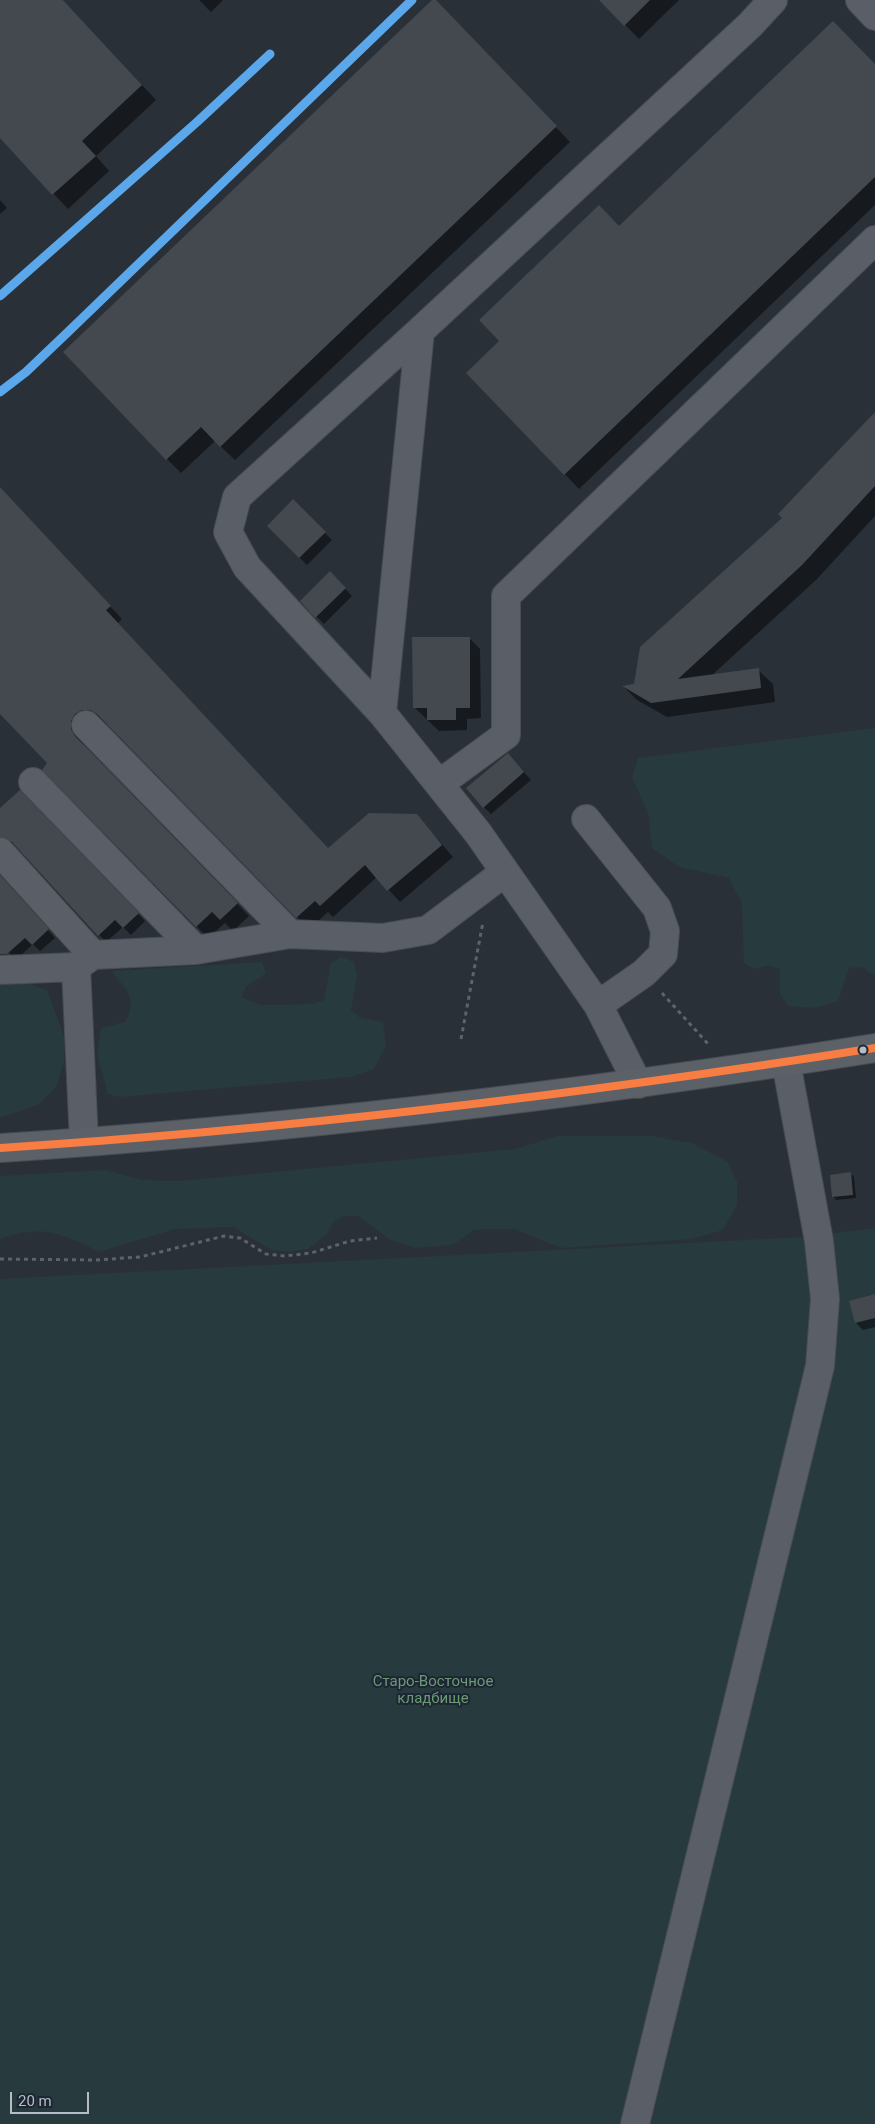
<!DOCTYPE html>
<html>
<head>
<meta charset="utf-8">
<style>
	body { margin:0 }
	#map { position:relative; width:875px; height:2124px; overflow:hidden; background:#2a3038; font-family:Roboto,sans-serif }
	canvas { display:block }
	.scale { position:absolute; left:10px; top:2092px; width:79px; height:22px; box-sizing:border-box; border:2px solid #b4bcc9; border-top:0; padding-left:6px; font-size:15px; line-height:18px; white-space:nowrap; color:#b4bcc9; -webkit-text-stroke:4px #1d2633; paint-order:stroke }
</style>
</head>
<body>
<div id="map">
<canvas width="875" height="2124"></canvas>
<div class="scale">20 m</div>
</div>
<script>
const ctx = document.querySelector('canvas').getContext('2d');
ctx.lineJoin = 'round';
function paint(path, color) { ctx.fillStyle = color; ctx.fill(path, 'evenodd'); }
function stroke(path, color, width, dash) { ctx.strokeStyle = color; ctx.lineWidth = width; ctx.lineCap = dash ? 'butt' : 'round'; ctx.setLineDash(dash || []); ctx.stroke(path); }
function write(font, color, halo, rows, align = 'center') {
  ctx.font = font + ' Roboto,sans-serif'; ctx.lineWidth = 4; ctx.setLineDash([]); ctx.textBaseline = 'middle'; ctx.strokeStyle = halo; ctx.fillStyle = color; for (const [text, x, y, turn = 0] of rows) {
    ctx.save(); ctx.translate(x, y); ctx.rotate((+turn || 0) * Math.PI / 180); ctx.textAlign = isNaN(turn) ? turn : align; if (halo) ctx.strokeText(text, 0, 0); ctx.fillText(text, 0, 0); ctx.restore();
  }
}
paint(new Path2D(`
	M875,728V976L861,967L849,968L838,1001L814,1008L788,1006L780,994V969L768,965L754,969L744,963L742,903L729,878L679,867L652,848L648,812L632,778L638,758Z
	M341,957L354,962L357,975L351,1010L360,1018L383,1022L386,1045L374,1069L350,1077L119,1097L108,1094L97,1055L101,1028L125,1022C139,998 125,990 112,971L262,962L266,973L246,987L241,997L261,1005L313,1004L324,1000L331,963Z
	M0,980L25,982L47,990L64,1036V1061L57,1085L40,1104L6,1116L0,1117Z
	M558,1136H651L692,1143L728,1162L737,1182V1205L723,1230L692,1239L561,1248L514,1229H489L474,1230L452,1245L415,1248L390,1240L359,1216H344L333,1222L327,1234L308,1249L290,1252L272,1250L233,1227L175,1229L99,1252C62,1233 41,1224 0,1239V1176L105,1170L143,1180L180,1181L515,1149Z
	M875,1228V2124H0V1279L802,1237Z`), '#273a3e');
paint(new Path2D(`
	M0,0H63L156,100L96,156L109,171L68,209L0,136Z
	M199,0H223L211,12Z
	M434,0L570,142L235,460L215,441L181,473L167,459Z
	M601,0H679L639,39Z
	M875,66V205L579,489L467,373L620,227Z
	M0,200L7,208L0,214Z
	M875,414V516L816,580L711,676L758,670L773,684L775,702L667,717L637,700L624,687L635,686Z
	M293,501L332,540L307,565L268,526Z
	M0,503L19,509L122,619L118,623L328,849L416,815L453,857L400,902L377,877L333,917L328,912L309,929L110,726L103,722H94L82,734L83,743L87,750L249,916L233,931L225,923L208,938L44,770L49,762L0,712Z
	M330,573L352,596L324,624L301,601Z
	M469,638L480,649L481,718L467,719V730L439,731L414,707Z
	M515,762L531,780L491,814L484,807Z
	M20,792L145,921L131,935L123,927L106,942L19,848L14,844H5L0,846V810Z
	M0,876L55,938L40,951L33,944L16,960L0,943Z
	M851,1174L854,1177L856,1198L836,1200L833,1196Z
	M875,1295V1327L863,1330L856,1323Z`), '#0007');
paint(new Path2D(`
	M0,0H63L142,85L82,141L96,156L52,195L0,138Z
	M432,0H436L557,126L220,447L201,427L166,460L63,352Z
	M599,0H650L624,26Z
	M833,21L875,64V177L564,475L466,373L499,341L479,320L599,205L619,226Z
	M875,412V486L802,565L678,679L759,668L761,688L651,703L622,686L634,684L640,647L782,518L778,514Z
	M0,487L111,606L106,610L328,848L369,813L417,814L442,845L387,891L365,865L320,906L315,901L296,918L97,714L90,710H82L75,714L71,721V729L75,736L238,903L220,920L212,912L196,927L42,770L47,763L0,714Z
	M293,499L326,532L299,558L267,526Z
	M330,571L346,588L315,618L300,601Z
	M412,637H470V708H456V720H427V708H413Z
	M508,753L524,772L483,808L466,788Z
	M20,790L139,913L123,928L115,920L98,936L12,842L0,837V808Z
	M0,875L49,929L32,945L25,938L7,954H0Z
	M851,1172L853,1195L832,1197L830,1175Z
	M875,1294V1318L855,1323L849,1301Z`), '#444950');
const minor = new Path2D(`
	M860,0L875,16
	M382,713L247,567L228,532L237,497L420,331
	M86,725L290,934
	M33,782L196,950
	M439,784L506,735V596L875,240
	M586,819L657,908L665,931L663,954L644,973L598,1005
	M0,852L93,955
	M0,970L76,967
	M638,1084L598,1005L478,833L382,713L420,331L750,25L773,0
	M84,1142L76,967L93,955L196,950L290,934L383,938L428,930L505,872
	M635,2124L820,1366L825,1299L819,1241L786,1062`);
const major = new Path2D(`
	M0,1148C294,1129 585,1094 875,1048`);
stroke(minor, '#484c53', 30);
stroke(major, '#484c55', 30);
stroke(new Path2D(`
	M662,993L709,1045
	M461,1039L483,922
	M0,1259L96,1260L140,1257L224,1236L240,1238L266,1254L285,1256L311,1253L350,1241L377,1238`), '#5d636a', 3, [4, 4]);
stroke(minor, '#5a5e66', 28);
stroke(major, '#5c6168', 28);
stroke(new Path2D(`
	M0,1148C294,1129 585,1094 875,1048`), '#f77d43', 8);
stroke(new Path2D(`
	M0,296L197,122L270,54
	M0,392L26,372L68,332L412,0`), '#5aa8eb', 9);
for (const [x, y, r, color] of [
	[863,1050,4.5,"#b4bcc9"]
]) { const dot = new Path2D(); dot.arc(x, y, r, 0, 2 * Math.PI); ctx.fillStyle = color; ctx.fill(dot); stroke(dot, '#1d2633', 2); }
write('15px', '#6b9a76', '#1d2633', [
	["Старо-Восточное",433,1682],
	["кладбище",433,1699]
]);
</script>
</body>
</html>
